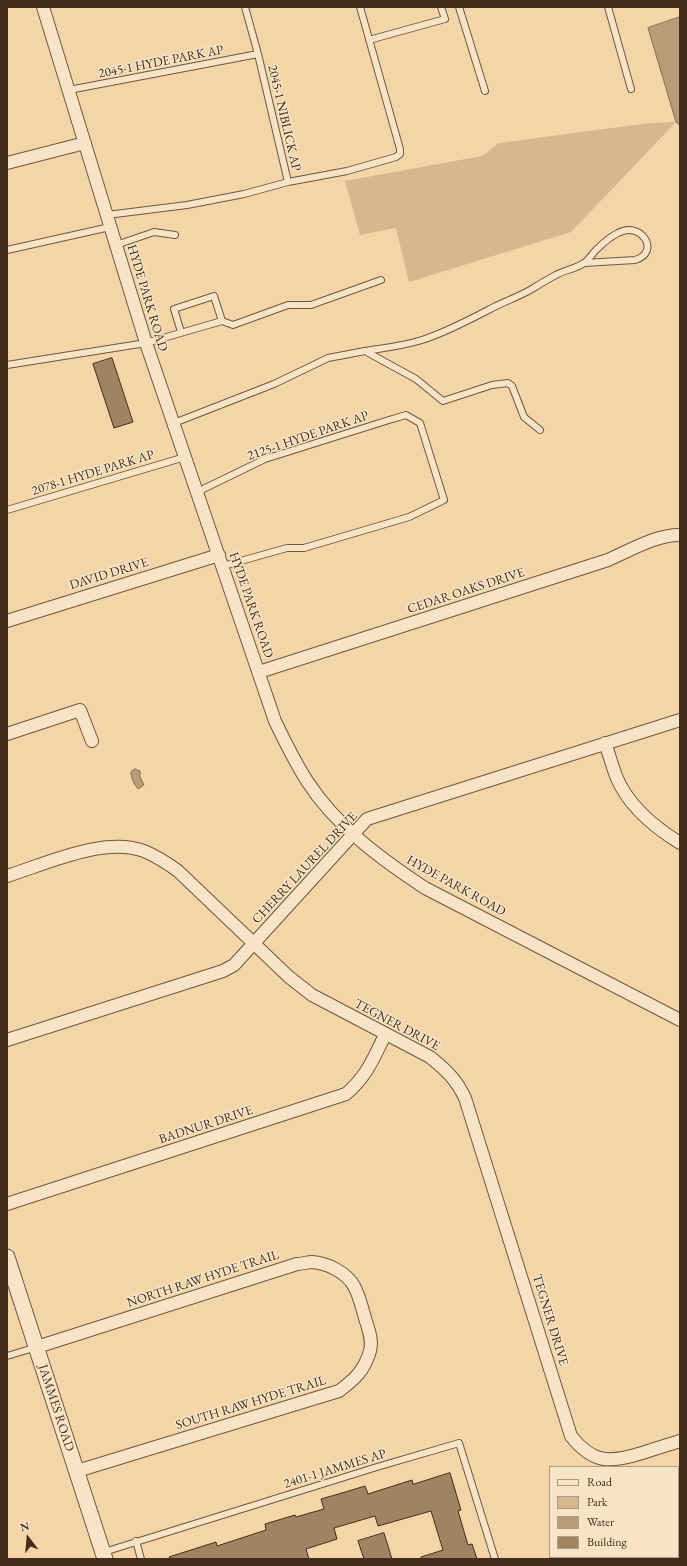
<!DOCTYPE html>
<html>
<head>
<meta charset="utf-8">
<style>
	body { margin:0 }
	#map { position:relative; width:687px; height:1566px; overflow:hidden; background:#f3d5a8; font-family:"EB Garamond",serif }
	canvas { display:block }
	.frame { position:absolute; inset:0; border:8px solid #432c1b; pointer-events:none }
	.legend { position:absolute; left:549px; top:1466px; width:130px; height:92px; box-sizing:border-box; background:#f7e4c6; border:1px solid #af9a82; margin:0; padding:5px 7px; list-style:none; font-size:12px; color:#432c1b }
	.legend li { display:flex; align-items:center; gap:8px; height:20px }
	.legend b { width:20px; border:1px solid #af9a82 }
	.north { position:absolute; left:8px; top:1518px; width:40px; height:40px; -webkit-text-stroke:3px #f7e4c6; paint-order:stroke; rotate:344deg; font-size:11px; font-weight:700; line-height:16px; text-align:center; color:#432c1b }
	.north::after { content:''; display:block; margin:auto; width:14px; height:18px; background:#432c1b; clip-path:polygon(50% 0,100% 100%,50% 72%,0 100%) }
</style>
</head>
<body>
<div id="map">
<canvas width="687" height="1566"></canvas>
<div class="frame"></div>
<ul class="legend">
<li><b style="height:5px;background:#f7e4c6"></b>Road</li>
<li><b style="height:11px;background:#d5b890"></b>Park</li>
<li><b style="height:11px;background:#b79c78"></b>Water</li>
<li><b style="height:11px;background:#9f8464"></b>Building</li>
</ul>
<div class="north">N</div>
</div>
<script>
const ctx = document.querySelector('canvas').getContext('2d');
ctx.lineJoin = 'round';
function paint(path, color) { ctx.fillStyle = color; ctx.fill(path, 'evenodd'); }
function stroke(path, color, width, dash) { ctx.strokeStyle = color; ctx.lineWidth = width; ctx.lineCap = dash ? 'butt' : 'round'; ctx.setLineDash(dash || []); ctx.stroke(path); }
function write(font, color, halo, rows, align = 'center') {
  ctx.font = font + ' "EB Garamond",serif'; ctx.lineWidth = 3; ctx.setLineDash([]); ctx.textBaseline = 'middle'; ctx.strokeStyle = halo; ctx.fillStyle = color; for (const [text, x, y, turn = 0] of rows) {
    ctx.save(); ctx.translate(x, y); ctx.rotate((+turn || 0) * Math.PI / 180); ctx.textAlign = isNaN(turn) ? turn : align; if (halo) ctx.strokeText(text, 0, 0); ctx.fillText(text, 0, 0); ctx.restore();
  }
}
paint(new Path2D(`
	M676,122L571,232L409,282L396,228L360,235L345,181L482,156L499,143L649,123Z`), '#d5b890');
const water = new Path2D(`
	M680,17V126L676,122L648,28Z
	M135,769L140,771V777L144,785L138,789C134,784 131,778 131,772Z`);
paint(water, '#b79c78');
stroke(water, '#896f53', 1);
const building = new Path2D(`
	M112,358L133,422L114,428L93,364Z
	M450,1473L461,1510L458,1511L468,1545L472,1544L477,1559H421V1557L443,1550L431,1511L378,1526L375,1516L334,1528L337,1539L306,1549L309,1559H170L169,1557L216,1542L217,1546L266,1530L265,1524L295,1515L296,1517L324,1509L321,1499L342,1493L365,1486L368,1494L412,1480L413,1484Z
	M384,1533L392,1559H364L358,1541Z`);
paint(building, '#9f8464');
stroke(building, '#432c1b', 1);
const service = new Path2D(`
	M245,7L258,54L288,182
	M459,7L485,91
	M608,7L631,89
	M369,40L445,19L441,7
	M69,90L258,54
	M107,215L187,205L244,194L288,182L347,171L396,157L400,154V149L360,7
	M116,245L154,232L175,235
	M7,250L110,227
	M222,321L233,325L288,305H311L381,280
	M365,351C384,348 403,346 422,340C447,332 471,319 494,307C506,301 520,296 532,289C540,284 548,279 556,275C564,270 576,269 584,263C589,260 592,254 596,250C602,244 610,237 618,233C640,220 662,252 635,260L584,263
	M7,365L146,343L222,321L214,296L174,309L181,332
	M174,423L274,384L328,358L365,351L416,379L443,401L492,385L508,383L512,386L524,417L540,430
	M197,492L265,459L389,420L406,415L420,423L444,500L409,517L304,548H287L223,566
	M7,510L185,457
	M7,1356L37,1347
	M136,1541L141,1559
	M104,1552L377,1467L459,1443L495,1559`);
const minor = new Path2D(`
	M43,7L146,343L275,721C285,742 295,762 307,781C336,826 381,859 425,888L680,1020
	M7,163L85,143
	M7,621L219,555
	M259,672L608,560C631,550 655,535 680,535
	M7,734L80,710L92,741
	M605,743C609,754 612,765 616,776C628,806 654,827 680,843
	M7,876C45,864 105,836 144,851C156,856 167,863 178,871L289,977L312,995L430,1057C446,1070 456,1079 465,1098L571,1436C593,1464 610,1463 642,1453C654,1449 667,1445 680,1441
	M7,1040L223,971L234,965L367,819L680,720
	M7,1204L346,1094C367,1076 373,1059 385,1035
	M37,1347L297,1264C302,1264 307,1262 312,1262C327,1263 346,1272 354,1286C359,1295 362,1307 365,1318C368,1328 373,1340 370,1351C364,1371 355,1379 339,1391L77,1471`);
const tertiary = new Path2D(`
	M7,1257L105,1559`);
stroke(service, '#6f563e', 8);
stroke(minor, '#6f563e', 14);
stroke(tertiary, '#6f563e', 17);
stroke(service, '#f7e4c6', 6);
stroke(minor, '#f7e4c6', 12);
stroke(tertiary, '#f7e4c6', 15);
write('13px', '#432c1b', '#f7e4c6', [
	["2045-1 HYDE PARK AP",161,62,-11],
	["2045-1 NIBLICK AP",284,118,77],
	["HYDE PARK ROAD",147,298,73],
	["2125-1 HYDE PARK AP",308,436,-19],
	["2078-1 HYDE PARK AP",93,473,-17],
	["DAVID DRIVE",109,574,-17],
	["CEDAR OAKS DRIVE",466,591,-18],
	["HYDE PARK ROAD",251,605,71],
	["CHERRY LAUREL DRIVE",305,868,-47],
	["HYDE PARK ROAD",456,886,29],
	["TEGNER DRIVE",397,1025,28],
	["BADNUR DRIVE",206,1125,-18],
	["NORTH RAW HYDE TRAIL",203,1279,-18],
	["TEGNER DRIVE",550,1320,73],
	["SOUTH RAW HYDE TRAIL",251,1403,-17],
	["JAMMES ROAD",56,1408,72],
	["2401-1 JAMMES AP",335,1469,-17]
]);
</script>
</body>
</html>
